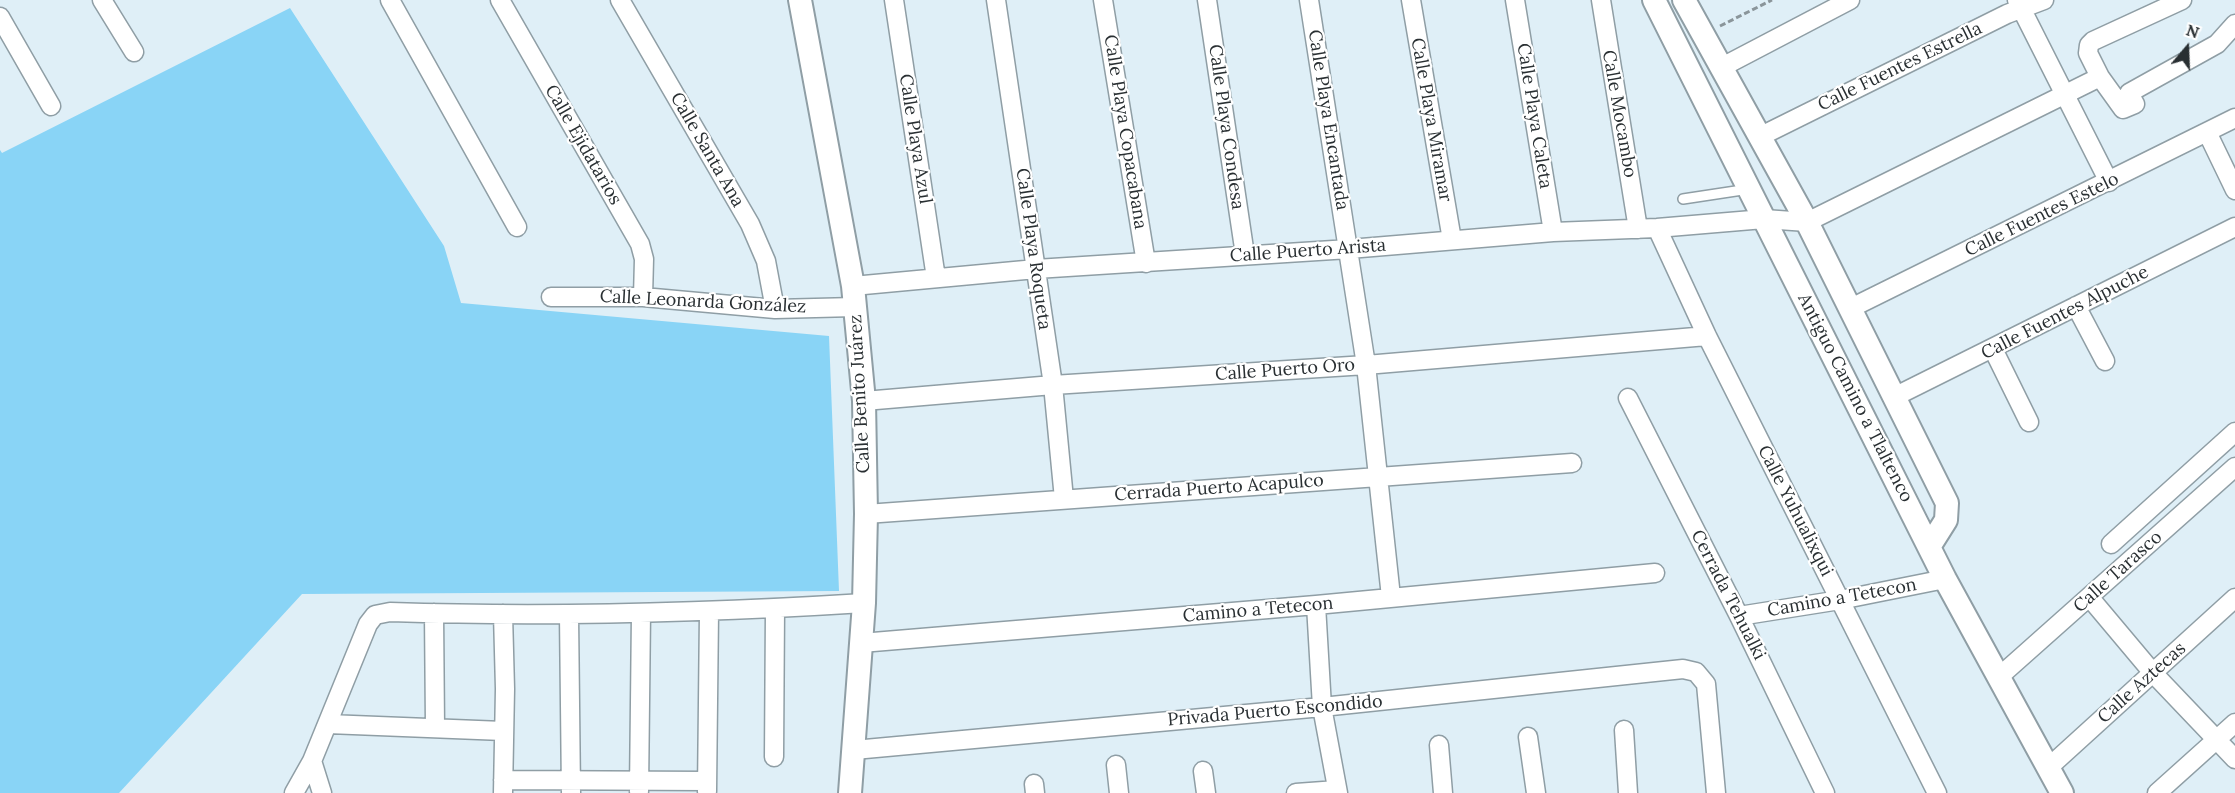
<!DOCTYPE html>
<html>
<head>
<meta charset="utf-8">
<style>
	body { margin:0 }
	#map { position:relative; width:2235px; height:793px; overflow:hidden; background:#dfeff7; font-family:Lora,serif }
	canvas { display:block }
	.north { position:absolute; left:2157px; top:18px; width:60px; height:60px; -webkit-text-stroke:4px #fff; paint-order:stroke; rotate:19deg; font-size:16px; font-weight:700; line-height:24px; text-align:center; color:#292f32 }
	.north::after { content:''; display:block; margin:auto; width:21px; height:27px; background:#292f32; clip-path:polygon(50% 0,100% 100%,50% 72%,0 100%) }
</style>
</head>
<body>
<div id="map">
<canvas width="2235" height="793"></canvas>
<div class="north">N</div>
</div>
<script>
const ctx = document.querySelector('canvas').getContext('2d');
ctx.lineJoin = 'round';
function paint(path, color) { ctx.fillStyle = color; ctx.fill(path, 'evenodd'); }
function stroke(path, color, width, dash) { ctx.strokeStyle = color; ctx.lineWidth = width; ctx.lineCap = dash ? 'butt' : 'round'; ctx.setLineDash(dash || []); ctx.stroke(path); }
function write(font, color, halo, rows, align = 'center') {
  ctx.font = font + ' Lora,serif'; ctx.lineWidth = 4.5; ctx.setLineDash([]); ctx.textBaseline = 'middle'; ctx.strokeStyle = halo; ctx.fillStyle = color; for (const [text, x, y, turn = 0] of rows) {
    ctx.save(); ctx.translate(x, y); ctx.rotate((+turn || 0) * Math.PI / 180); ctx.textAlign = isNaN(turn) ? turn : align; if (halo) ctx.strokeText(text, 0, 0); ctx.fillText(text, 0, 0); ctx.restore();
  }
}
paint(new Path2D(`
	M290,8L444,246L461,303L829,336L839,591L302,594L119,793H0V150L2,153Z`), '#89d4f6');
const service = new Path2D(`
	M1683,199L1749,189`);
const minor = new Path2D(`
	M102,0L134,52
	M390,0L517,227
	M500,0L640,244L644,259L643,297
	M620,0L750,224L766,261L775,309
	M894,0L936,278
	M996,0L1053,385L1064,499
	M1103,0L1146,263
	M1207,0L1245,255
	M1309,0L1366,365L1391,597
	M1411,0L1452,240
	M1515,0L1553,232
	M1601,0L1638,229
	M2017,0L2109,182
	M0,17L51,106
	M1722,67L1850,0
	M2100,77L2123,109L2135,104L2129,93L2217,44L2235,24
	M2207,132L2235,190
	M1759,137L2007,14L2044,0
	M1657,228L1707,336L1937,793
	M853,286L1036,269L1349,249L1553,232L1657,228L1764,219L1807,222L2100,77L2088,53L2089,45L2093,41L2182,0
	M551,297H643L775,309L855,307
	M2076,306L2105,361
	M1849,309L2235,118
	M1993,349L2029,422
	M1894,397L2235,227
	M1628,398L1739,616L1825,793
	M864,401L1053,385L1366,365L1707,336
	M866,514L1572,463
	M2111,544L2235,432
	M2090,598L2153,673L2235,759
	M1316,605L1322,707L1338,793
	M434,613L435,727
	M569,615L571,793
	M1739,616L1840,600L1945,579
	M861,643L1316,605L1655,573
	M2000,676L2235,467
	M328,724L503,731
	M1624,730L1628,793
	M1528,737L1536,793
	M1439,745L1443,793
	M854,750L1322,707L1683,669L1696,672L1706,684L1716,793
	M774,757L775,609
	M312,761L322,793
	M1116,765L1119,793
	M2048,768L2235,598
	M1203,771L1206,793
	M503,780L707,781
	M1034,784L1035,793
	M639,791L641,613
	M707,791L709,612
	M294,793L312,761L368,624L375,615L390,612C548,617 706,613 864,603
	M503,793L505,689L503,614
	M1296,793L1337,790
	M2157,793L2235,723`);
const tertiary = new Path2D(`
	M800,0L853,286L864,401L866,514L864,603L850,793
	M1654,0L1945,579L2062,793
	M1684,0L1807,222L1947,503L1946,520L1929,547`);
stroke(service, '#8f9ea5', 12);
stroke(minor, '#8f9ea5', 21);
stroke(tertiary, '#8f9ea5', 26);
stroke(new Path2D(`
	M1720,26L1772,0`), '#8a959a', 3, [6, 3]);
stroke(service, '#fff', 9);
stroke(minor, '#fff', 18);
stroke(tertiary, '#fff', 22);
write('18px', '#292f32', '#fff', [
	["Calle Fuentes Estrella",1900,67,-26],
	["Calle Mocambo",1619,114,80],
	["Calle Playa Caleta",1534,116,81],
	["Calle Playa Encantada",1328,120,81],
	["Calle Playa Miramar",1431,120,80],
	["Calle Playa Condesa",1226,127,82],
	["Calle Playa Copacabana",1125,132,81],
	["Calle Playa Azul",915,139,81],
	["Calle Ejidatarios",583,145,60],
	["Calle Santa Ana",707,150,60],
	["Calle Fuentes Estelo",2042,215,-26],
	["Calle Playa Roqueta",1033,249,82],
	["Calle Puerto Arista",1308,251,-4],
	["Calle Leonarda González",703,302,3],
	["Calle Fuentes Alpuche",2065,313,-27],
	["Calle Puerto Oro",1285,370,-4],
	["Calle Benito Juárez",860,394,-93],
	["Antiguo Camino a Tlaltenco",1855,398,63],
	["Cerrada Puerto Acapulco",1219,488,-4],
	["Calle Yuhualixqui",1795,511,63],
	["Calle Tarasco",2118,572,-42],
	["Cerrada Tehualki",1728,595,63],
	["Camino a Tetecon",1842,598,-10],
	["Camino a Tetecon",1258,610,-5],
	["Calle Aztecas",2142,683,-42],
	["Privada Puerto Escondido",1275,711,-5]
]);
</script>
</body>
</html>
